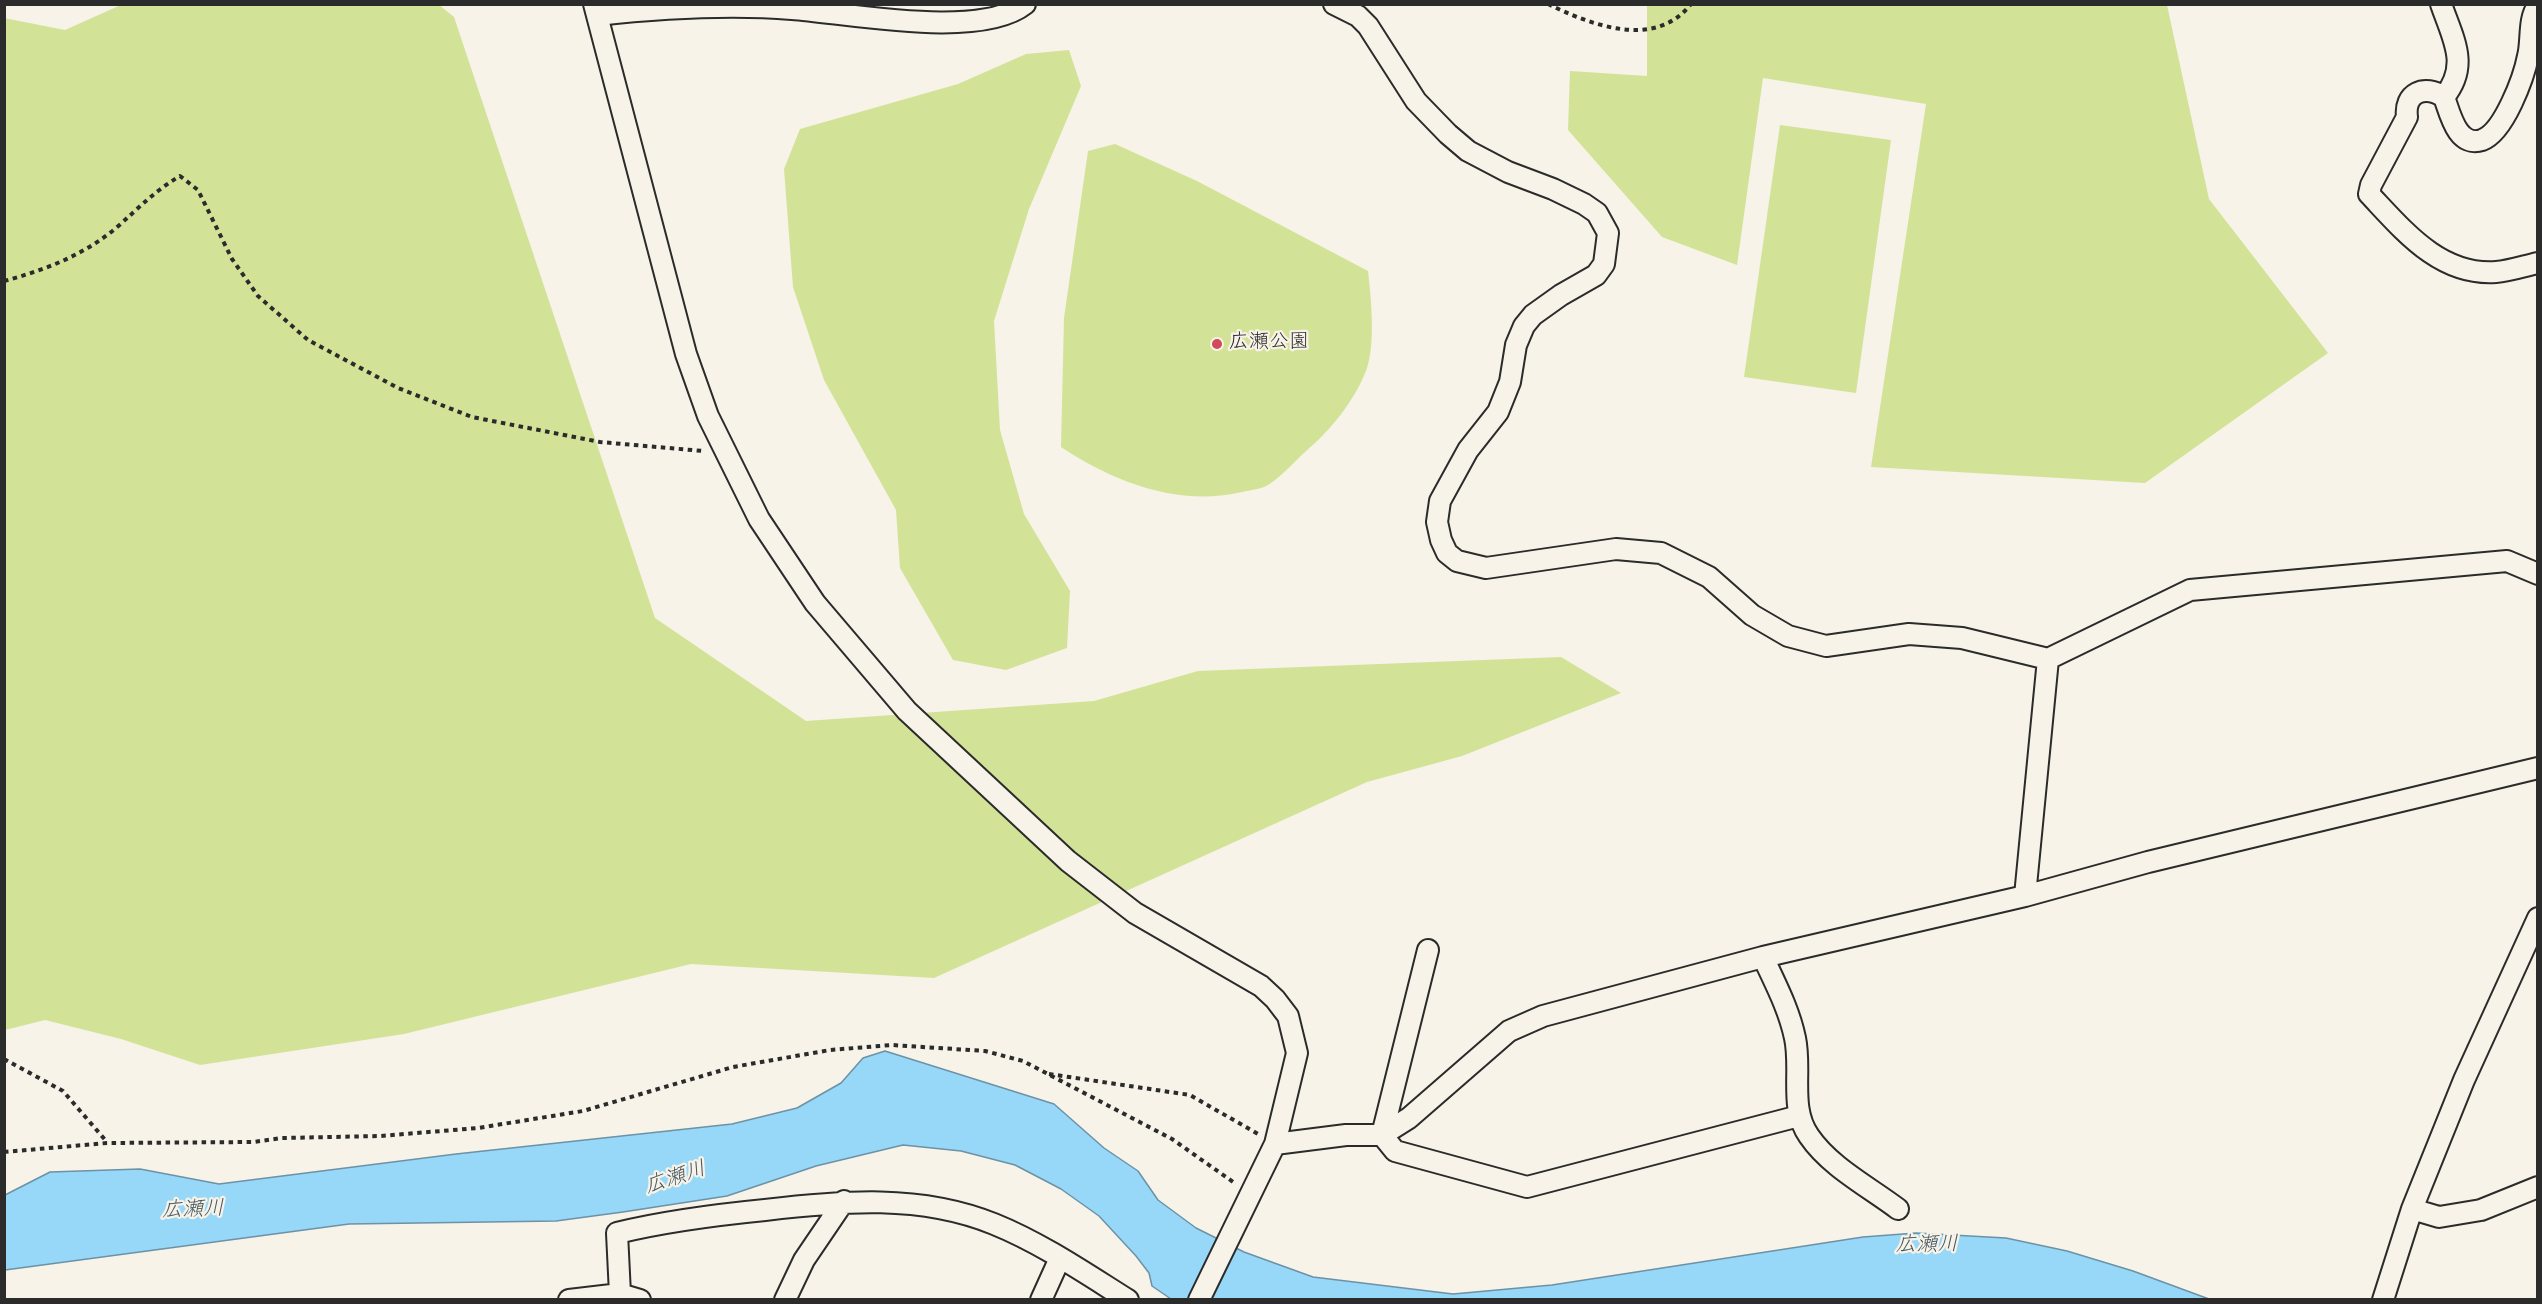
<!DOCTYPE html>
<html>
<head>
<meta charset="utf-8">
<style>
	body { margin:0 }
	#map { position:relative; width:2542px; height:1304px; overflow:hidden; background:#f7f3e8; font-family:"Gochi Hand",sans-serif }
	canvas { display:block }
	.frame { position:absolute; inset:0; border:6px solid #2b2b2b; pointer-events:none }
</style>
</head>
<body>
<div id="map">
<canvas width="2542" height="1304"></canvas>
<div class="frame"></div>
</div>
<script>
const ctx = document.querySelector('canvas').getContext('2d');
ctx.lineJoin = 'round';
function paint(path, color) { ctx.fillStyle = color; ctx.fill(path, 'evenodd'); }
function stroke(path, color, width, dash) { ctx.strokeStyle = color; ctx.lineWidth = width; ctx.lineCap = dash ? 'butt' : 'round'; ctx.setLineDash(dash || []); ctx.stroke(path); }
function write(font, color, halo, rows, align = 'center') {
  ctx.font = font + ' "Gochi Hand","Klee One",sans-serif'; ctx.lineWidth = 4.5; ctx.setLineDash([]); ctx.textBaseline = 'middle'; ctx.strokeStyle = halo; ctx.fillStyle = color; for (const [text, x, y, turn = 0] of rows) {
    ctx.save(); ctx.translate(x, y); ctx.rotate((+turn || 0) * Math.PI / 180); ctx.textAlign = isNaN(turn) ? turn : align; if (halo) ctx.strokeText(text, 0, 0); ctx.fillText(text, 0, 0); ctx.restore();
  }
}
paint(new Path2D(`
	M123,4H438L454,17L655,618L806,721L1094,701L1198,671L1561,657L1621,693L1462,756L1367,782L934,978L691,964L404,1034L200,1065L121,1039L45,1020L5,1030L4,18L65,30Z
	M1647,5H2167L2209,199L2328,353L2145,483L1871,467L1926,104L1763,78L1737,265L1662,237L1568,130L1570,71L1647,76Z
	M1069,50L1081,86L1029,209L994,321L1000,430L1024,514L1070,591L1067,648L1006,670L953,660L900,568L896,510L824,380L793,287L784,169L800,129L958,84L1026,54Z
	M1780,125L1891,140L1856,393L1744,377Z
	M1115,144L1197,181L1368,271C1371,298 1376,345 1366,371C1354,401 1331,430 1306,451C1294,462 1282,476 1268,485C1262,489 1250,490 1242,492C1178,507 1114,482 1061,447L1064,318L1088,151Z`), '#d2e397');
const water = new Path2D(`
	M885,1051L1054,1104L1104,1148L1138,1171L1158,1200L1196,1228L1244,1252L1313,1277L1453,1294L1552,1285L1863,1237L1916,1233L2006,1238L2067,1251L2133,1271L2209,1299H1171L1152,1286L1149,1273L1136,1256L1099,1216L1061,1189L1015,1165L961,1151L903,1145L816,1166L727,1196L623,1212L556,1221L349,1224L5,1270V1195L50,1172L140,1169L219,1184L456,1154L732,1124L797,1108L841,1083L863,1058Z`);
paint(water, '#97d7f8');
stroke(water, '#6c92a6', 1.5);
const minor = new Path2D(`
	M594,4L686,354L708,416L759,519L815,603L907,711L1068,861L1135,913L1261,986L1275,999L1288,1016L1297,1053L1275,1144L1199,1300
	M1334,4L1358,16L1368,26L1416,101L1448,134L1468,151L1508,172L1553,189L1584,204L1597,213L1608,233L1604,264L1596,275L1561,295L1533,315L1524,326L1516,345L1510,382L1498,412L1468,450L1440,501L1437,522L1441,540L1447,553L1457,561L1486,568L1616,549L1661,553L1709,577L1752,615L1788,636L1826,646L1909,634L1962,638L2048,659L2190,590L2507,561L2538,574
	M2441,4C2453,39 2470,65 2444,97
	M2538,6C2528,18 2532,42 2528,56C2524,77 2504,132 2482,140C2457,148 2450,113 2444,97C2424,84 2404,93 2407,117L2371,185L2369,194C2404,231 2440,276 2496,272C2510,271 2524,266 2538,263
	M597,15C661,8 727,4 792,9C848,13 980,40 1025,4
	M2025,896L2048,659
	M1763,957C1775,983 1789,1009 1795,1038C1802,1070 1789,1108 1809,1136C1830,1167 1869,1187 1898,1209
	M1382,1135L1395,1151L1527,1187L1799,1116
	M1382,1135L1428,950
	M1275,1144L1346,1135H1382L1409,1118L1509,1031L1543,1016L1763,957L2025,896L2148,862L2538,768
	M2412,1209L2439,1217L2481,1210L2538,1187
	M620,1294L617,1233C666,1221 714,1215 765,1210C842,1201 920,1194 994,1224C1041,1243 1085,1273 1128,1300
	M569,1300L620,1294L640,1300
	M785,1300L804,1260L844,1201
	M1041,1300L1060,1258
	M2383,1300L2412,1209L2464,1080L2538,918`);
stroke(minor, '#2b2b2b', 24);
stroke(new Path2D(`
	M1548,4C1591,25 1655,50 1691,4
	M4,281C45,270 84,255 116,228C139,208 153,192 180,176L198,190L232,259L258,296L308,340L398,388L472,417L600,442L703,451
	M4,1059L63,1091L107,1142
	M1049,1074L1190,1095L1258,1134
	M4,1152L107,1143L253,1142L282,1138L380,1136L478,1128L583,1111L733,1067L830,1050L892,1045L985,1051L1023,1061L1172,1139L1236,1184`), '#2b2b2b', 4, [4.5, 4.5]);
stroke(minor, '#f7f3e8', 20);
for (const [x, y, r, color] of [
	[1217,344,6,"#d1495b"]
]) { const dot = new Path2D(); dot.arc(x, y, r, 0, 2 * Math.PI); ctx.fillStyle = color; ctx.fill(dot); stroke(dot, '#f7f3e8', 2); }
write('20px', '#2b2b2b', '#f7f3e8', [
	["広瀬公園",1229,344]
], 'left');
write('italic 21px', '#46565e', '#f7f3e8', [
	["広瀬川",676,1180,-18],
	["広瀬川",193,1212,-2],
	["広瀬川",1927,1247,-1]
]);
</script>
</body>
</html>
